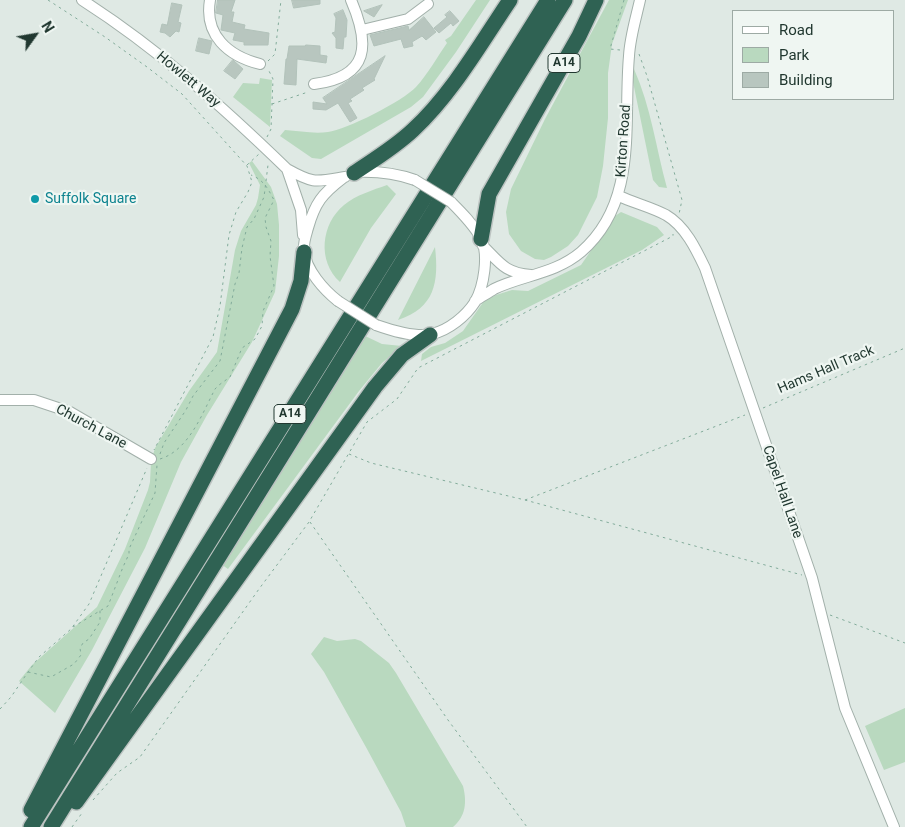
<!DOCTYPE html>
<html>
<head>
<meta charset="utf-8">
<style>
	body { margin:0 }
	#map { position:relative; width:905px; height:827px; overflow:hidden; background:#dfe9e4; font-family:Roboto,sans-serif }
	canvas { display:block }
	.legend { position:absolute; left:732px; top:10px; width:162px; height:90px; box-sizing:border-box; background:#eff6f2; border:1px solid #9daaa4; margin:0; padding:6px 9px; list-style:none; font-size:15px; color:#213830 }
	.legend li { display:flex; align-items:center; gap:10px; height:25px }
	.legend b { width:25px; border:1px solid #9daaa4 }
	.north { position:absolute; left:10px; top:10px; width:50px; height:50px; -webkit-text-stroke:4px #eff6f2; paint-order:stroke; rotate:58deg; font-size:14px; font-weight:700; line-height:20px; text-align:center; color:#213830 }
	.north::after { content:''; display:block; margin:auto; width:18px; height:22px; background:#213830; clip-path:polygon(50% 0,100% 100%,50% 72%,0 100%) }
</style>
</head>
<body>
<div id="map">
<canvas width="905" height="827"></canvas>
<ul class="legend">
<li><b style="height:6px;background:#fff"></b>Road</li>
<li><b style="height:14px;background:#b9d9bf"></b>Park</li>
<li><b style="height:14px;background:#b8c6bf"></b>Building</li>
</ul>
<div class="north">N</div>
</div>
<script>
const ctx = document.querySelector('canvas').getContext('2d');
ctx.lineJoin = 'round';
function paint(path, color) { ctx.fillStyle = color; ctx.fill(path, 'evenodd'); }
function stroke(path, color, width, dash) { ctx.strokeStyle = color; ctx.lineWidth = width; ctx.lineCap = dash ? 'butt' : 'round'; ctx.setLineDash(dash || []); ctx.stroke(path); }
function write(font, color, halo, rows, align = 'center') {
  ctx.font = font + ' Roboto,sans-serif'; ctx.lineWidth = 4.5; ctx.setLineDash([]); ctx.textBaseline = 'middle'; ctx.strokeStyle = halo; ctx.fillStyle = color; for (const [text, x, y, turn = 0] of rows) {
    ctx.save(); ctx.translate(x, y); ctx.rotate((+turn || 0) * Math.PI / 180); ctx.textAlign = isNaN(turn) ? turn : align; if (halo) ctx.strokeText(text, 0, 0); ctx.fillText(text, 0, 0); ctx.restore();
  }
}
paint(new Path2D(`
	M476,0H490L456,52L423,97L411,107L321,159L312,158L280,136L285,130C299,131 314,134 328,132C346,130 403,101 416,87C428,74 437,57 447,43L445,40L451,36Z
	M609,0H628L612,44L608,73V118L603,166L597,197L578,235L568,246L551,257L544,260L535,259L521,251L509,234L506,212L511,189L545,119Z
	M634,69C651,107 656,148 667,188L659,187L653,180L632,77Z
	M260,78L272,80L270,127L233,97L243,83L259,84Z
	M252,161L271,187L277,204L279,225V256L275,292L252,342L207,415L181,462L145,548L92,650L55,713L19,681L32,665L97,607L125,549L148,490L150,482L151,462L155,448L189,391L217,352L235,250L241,231L256,205L258,198L260,185L249,163Z
	M387,185L396,194L371,228L340,282C317,261 321,224 344,205C356,195 373,190 387,185Z
	M621,212L657,227L664,235L642,250L421,361L422,354L431,347L445,343L463,331L484,301L496,295L512,290L528,291L581,265L615,216Z
	M435,247C439,282 435,308 398,320Z
	M361,334L382,344L402,346L382,363L359,391L228,569L218,562Z
	M324,637L337,641L355,639L361,641L389,663L396,673L463,786C467,802 466,816 453,827H406L401,812L367,749L324,672L311,654Z
	M905,708V762L884,770L865,726Z`), '#b9d9bf');
const building = new Path2D(`
	M218,0H235L231,12H234L232,22L245,25L244,29L269,33L268,45H244V42L233,40L235,33L221,30L223,15L216,13Z
	M292,0H320V4L294,8Z
	M172,3L182,5L178,22L181,23L179,32L176,31L170,37L165,33L160,32L162,24L167,25Z
	M382,5L374,17L364,11Z
	M343,10L347,20L346,37H344L343,49L336,48V38L332,33L335,32L336,18L334,14Z
	M450,11L459,21L453,26L451,23L439,33L434,28L447,17L445,15Z
	M424,17L436,32L426,40L422,36L412,42L413,46L404,48L401,39L374,46L370,35L408,26L409,30Z
	M199,38L212,41L209,54L196,51Z
	M306,45L320,46V55L327,56L326,63L297,59L296,85L284,84L286,59H287L289,46H305Z
	M385,56L374,79L375,80L362,88L364,90L350,99L352,101L348,103L357,118L350,122L338,103L326,110L313,109V102L327,104L323,98Z
	M233,60L243,69L235,79L224,71Z`);
paint(building, '#b8c6bf');
stroke(building, '#b2c2ba', 1);
const minor = new Path2D(`
	M82,0C157,48 223,107 287,169C314,184 315,182 345,177
	M210,0C204,35 228,56 260,64
	M362,30L408,19L428,4
	M314,84C370,77 370,44 351,0
	M287,169L301,210L303,235
	M356,172C377,171 395,173 415,180
	M619,196C634,203 651,207 666,215C685,226 696,249 705,268L812,578L845,708L894,827
	M483,246C500,263 505,273 531,275
	M338,301C324,290 306,270 304,251C303,243 306,235 308,228C315,203 322,194 343,178
	M475,301C481,297 488,293 494,289C523,275 555,274 581,252C639,202 623,123 629,56C630,37 636,18 640,0
	M376,325C390,330 417,338 432,334C449,330 466,316 475,302C484,286 489,255 481,238C473,224 462,213 451,202
	M0,400H34L70,412L151,459`);
const highway = new Path2D(`
	M354,173C375,159 395,147 413,130C452,94 481,43 510,0
	M481,239L489,194L579,36L596,0
	M76,802L375,387L402,355L430,335
	M31,810L292,309L301,281L304,252
	M31,827L548,0
	M51,827L565,0`);
stroke(minor, '#a2b0aa', 12);
stroke(highway, '#bcc3c1', 18);
stroke(new Path2D(`
	M48,0L105,37L147,67L182,94L247,166L252,182L248,192L236,212L229,235L220,306L213,337L154,450
	M620,50L610,49L624,0
	M639,54L647,76L682,200L679,214
	M268,61L275,54L281,0
	M272,104L308,92
	M267,137L271,129L273,79L268,69
	M247,165L259,154
	M763,408L905,348
	M160,454L164,443L186,410L193,396L220,361L235,284L239,273L242,248L247,227L254,219L264,197L268,165
	M349,454L371,463L525,500L802,575
	M160,459C189,450 202,414 215,389L219,385L230,377L242,348L255,339L262,326L263,311L274,286L270,256L271,241L266,227L265,218L274,200C268,189 264,180 251,175
	M525,500L745,415
	M310,522L448,720L527,827
	M830,615L905,643
	M73,627L108,606L123,567L129,554V549L155,493L157,465
	M28,672L51,677L74,664L81,655L80,648L83,643L89,639L100,622V610
	M0,709L11,697L28,672L39,657L71,629L89,604L147,468
	M93,800L117,773L140,757L259,589L309,522L367,422L397,399L418,368L673,236V234
	M72,827L82,813`), '#82ab9a', 1, [2.5, 4]);
stroke(minor, '#fff', 10);
stroke(highway, '#2f6253', 15);
const minorBridge = new Path2D(`
	M415,180L451,202
	M338,301L376,325`);
stroke(minorBridge, '#a2b0aa', 12, []);
stroke(minorBridge, '#fff', 10);
for (const [x, y, r, color] of [
	[35,199,5,"#0f9aa8"]
]) { const dot = new Path2D(); dot.arc(x, y, r, 0, 2 * Math.PI); ctx.fillStyle = color; ctx.fill(dot); stroke(dot, '#eff6f2', 2); }
for (const [x, y, w] of [
	[564,63,32],
	[290,414,32]
]) { const box = new Path2D(); box.roundRect(x - w / 2, y - 9.5, w, 19, 4); ctx.fillStyle = '#eff6f2'; ctx.fill(box); stroke(box, '#213830', 1); }
write('bold 12px', '#213830', null, [
	["A14",564,63],
	["A14",290,414]
]);
write('14px', '#213830', '#eff6f2', [
	["Howlett Way",188,80,40],
	["Kirton Road",624,141,-86],
	["Hams Hall Track",826,370,-23],
	["Church Lane",91,427,28],
	["Capel Hall Lane",782,492,71]
]);
write('14px', '#0d838f', '#eff6f2', [
	["Suffolk Square",45,199]
], 'left');
</script>
</body>
</html>
